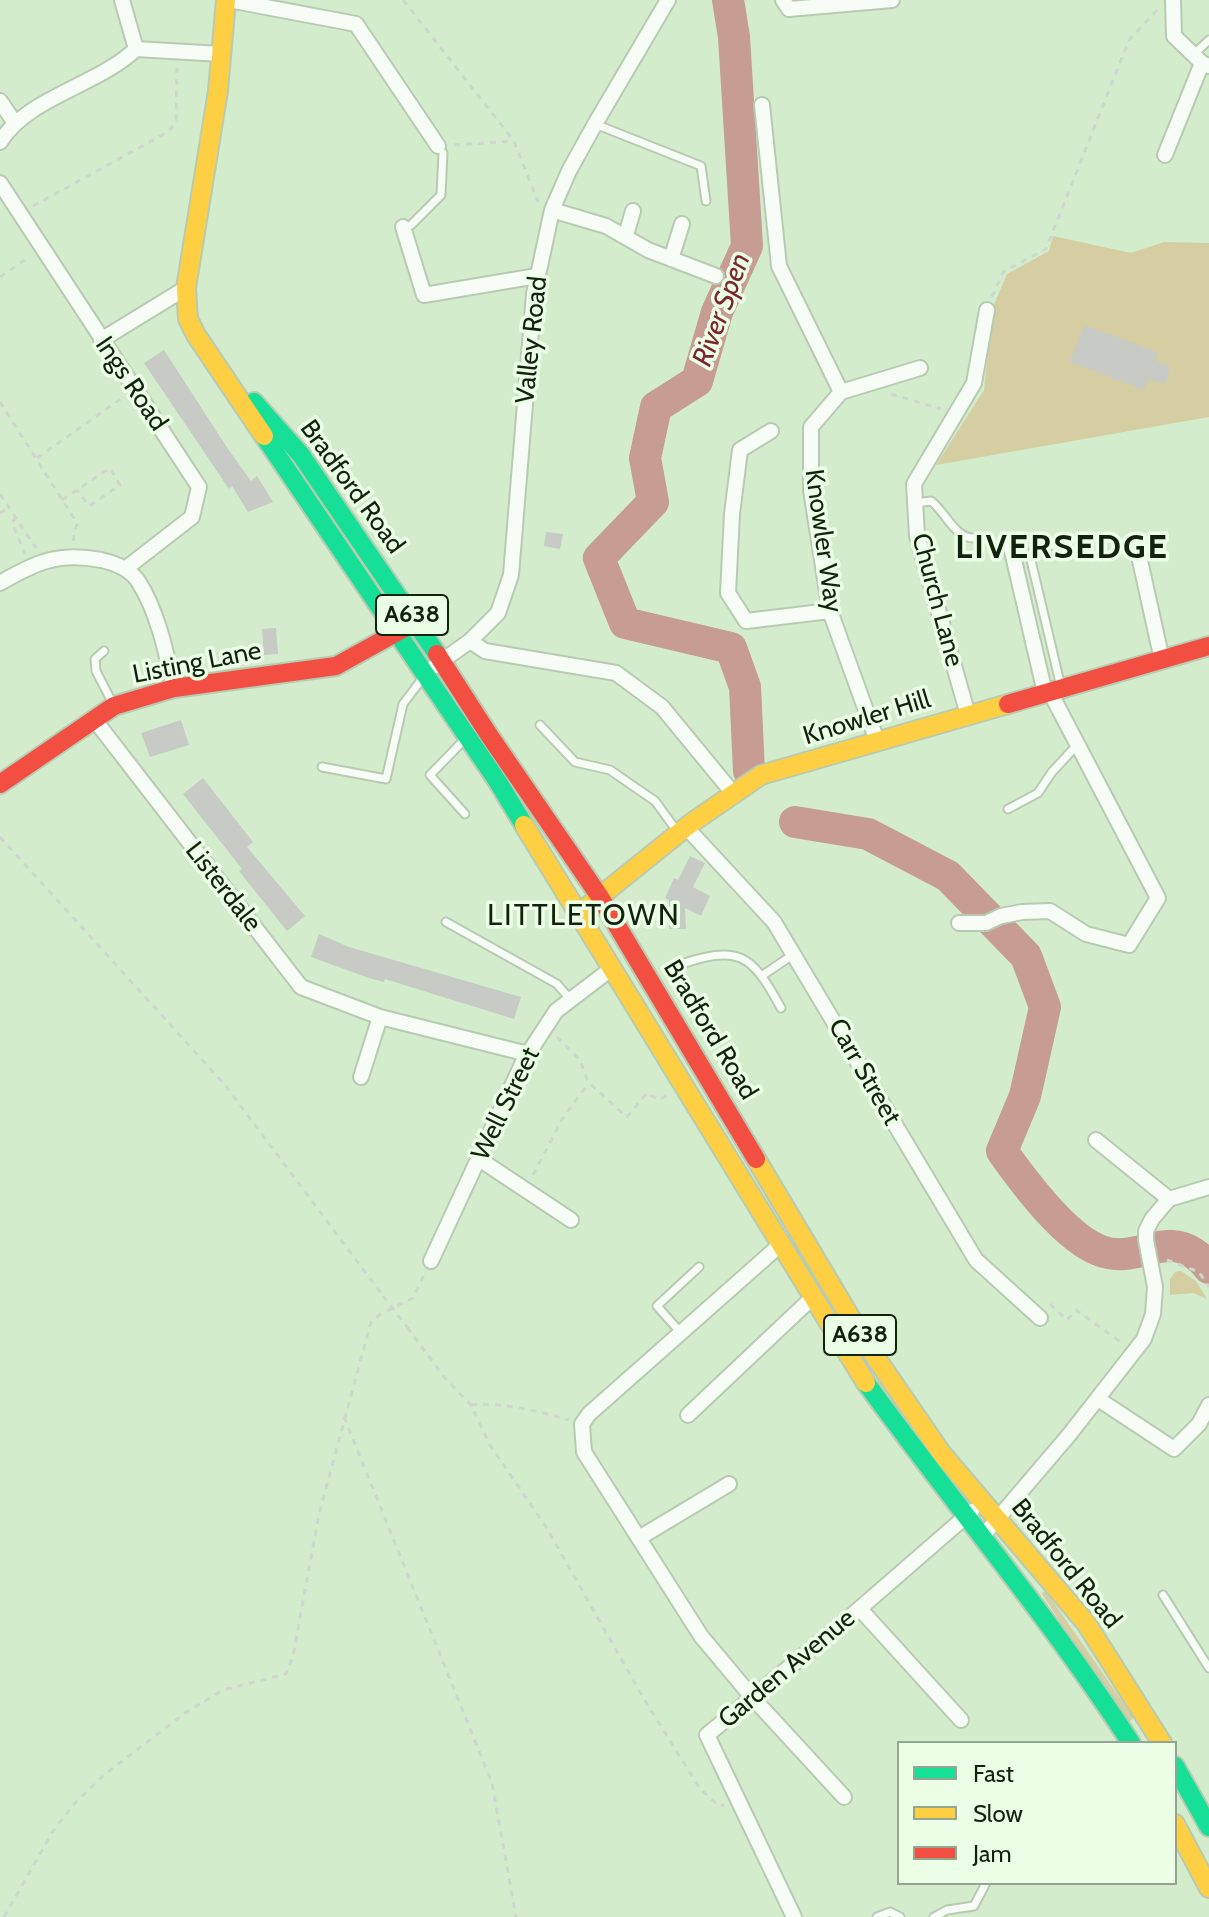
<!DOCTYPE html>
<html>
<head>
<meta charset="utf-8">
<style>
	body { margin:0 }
	#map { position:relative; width:1209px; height:1917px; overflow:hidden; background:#d3edcc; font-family:Cabin,sans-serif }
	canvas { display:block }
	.legend { position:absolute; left:897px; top:1741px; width:280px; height:144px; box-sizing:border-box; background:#ebfee6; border:2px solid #94a68f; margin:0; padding:10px 14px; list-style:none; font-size:24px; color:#12230d }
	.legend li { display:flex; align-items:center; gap:16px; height:40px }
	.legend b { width:40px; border:2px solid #94a68f }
</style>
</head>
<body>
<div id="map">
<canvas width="1209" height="1917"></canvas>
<ul class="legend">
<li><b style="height:10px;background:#16e098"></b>Fast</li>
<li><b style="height:10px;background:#ffcf43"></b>Slow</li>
<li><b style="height:10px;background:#f24e42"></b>Jam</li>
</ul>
</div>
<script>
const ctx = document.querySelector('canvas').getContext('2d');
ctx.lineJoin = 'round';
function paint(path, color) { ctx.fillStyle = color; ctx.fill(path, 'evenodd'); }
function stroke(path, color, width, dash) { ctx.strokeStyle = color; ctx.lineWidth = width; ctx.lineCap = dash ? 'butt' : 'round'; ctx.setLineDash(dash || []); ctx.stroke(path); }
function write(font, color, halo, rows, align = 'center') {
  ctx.font = font + ' Cabin,sans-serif'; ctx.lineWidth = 7; ctx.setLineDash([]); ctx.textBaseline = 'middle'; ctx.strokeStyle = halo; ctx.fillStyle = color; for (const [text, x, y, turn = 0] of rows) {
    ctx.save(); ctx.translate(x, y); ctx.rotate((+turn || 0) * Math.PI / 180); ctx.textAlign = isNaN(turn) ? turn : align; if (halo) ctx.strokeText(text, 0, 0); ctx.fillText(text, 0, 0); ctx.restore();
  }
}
paint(new Path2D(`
	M1053,236L1131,253L1164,242L1209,243V417L936,465L984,390L992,309L1007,274L1049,251Z
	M1181,1271L1196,1281L1207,1299L1193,1293L1170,1295V1279L1175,1272Z
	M1045,1590L1134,1718L1127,1723L1042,1594Z`), '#d4cea2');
stroke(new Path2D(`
	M728,0L734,37L747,246L717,312L697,381L656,407L645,458L653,502L599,558L625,623L731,648L745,687L749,771
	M795,822L868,834L948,876L1026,956L1045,1007L1025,1096L1002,1151C1024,1182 1065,1238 1101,1251C1142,1266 1172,1221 1209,1268`), '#c69c93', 32);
paint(new Path2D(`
	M1084,325L1158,352L1155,361L1171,367L1165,384L1148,378L1144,390L1070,362Z
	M164,350L228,449L251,481L257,476L273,502L248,512L232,486L229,489L144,363Z
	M546,532L563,534L560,549L544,546Z
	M276,628L278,654L264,655L262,629Z
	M181,720L189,745L150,757L141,733Z
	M203,778L253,842L247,847L305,916L287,931L239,871L242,869L183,794Z
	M690,856L705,863L693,887L710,896L701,916L685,908L686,929H669V900L665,898L674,878L678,880Z
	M319,934L349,947L521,997L514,1019L385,979L384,982L369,978L311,957Z`), '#c7cac5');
const lane = new Path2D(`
	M1193,55L1209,40
	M595,124L701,166L706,201
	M411,225L441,195L443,153
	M915,503L931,501C946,512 955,540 976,538
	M104,651L95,659L96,671L113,704
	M1061,687L1030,556L1035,548L1065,543
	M540,725L575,762L610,770L655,801L677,831
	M322,767L386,779L403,704L422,679
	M1008,809L1038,793L1052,772L1078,744
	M465,814L430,775L466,738
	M446,922L557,984L571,1000
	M676,966C739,944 751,953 781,1008
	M763,975L794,954
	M681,1333L657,1306L699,1267
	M1163,1595L1209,1668
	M877,1917L890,1912L900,1917
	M934,1917L947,1910L974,1906L986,1883`);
const street = new Path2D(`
	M122,0L136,49
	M229,0L356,24L438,146
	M783,0L789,9L892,0
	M1173,0L1174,36L1202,63L1209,66
	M0,101L15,123
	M762,105L779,266L841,392
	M0,142C28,97 97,86 136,49L221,54
	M1165,155L1202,63
	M0,183L199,487L192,517L125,569
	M552,210L606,226L648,250L716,276
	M403,227L424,295L537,276
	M626,235L633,211
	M671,259L682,224
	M101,340L186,288
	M771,431L740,450L732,514L728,593L746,621L830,611
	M1011,547L1045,693
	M1137,547L1162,660
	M0,583C36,562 59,552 101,560C115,563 129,568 138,581C158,612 166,652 174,688
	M470,641L485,651L616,673L662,707L732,792
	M435,666L470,641L498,613L511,575L534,294L552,210L569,171L595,124L668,0
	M968,715L917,536L914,484L974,383L987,310
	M94,719L301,987L380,1017L528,1054
	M877,741L830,611L811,490V427L841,392L920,368
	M686,827L774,922L976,1260L1040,1318
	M959,923H986L1001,916L1022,912L1050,911L1086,934L1129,945L1158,898L1050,692
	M361,1077L380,1017
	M1096,1140L1169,1199
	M479,1159L571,1220
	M780,1245L589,1414L582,1424L584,1452L701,1636L752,1697L844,1797
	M431,1261L524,1060L556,1011L611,969
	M1098,1399L1174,1449L1199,1424L1209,1405
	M688,1415L812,1298
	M982,1537L1069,1435L1144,1339L1153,1314L1155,1287L1146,1240V1231L1152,1219L1169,1199L1209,1187
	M639,1538L729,1484
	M860,1609L961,1720
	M794,1917L707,1735L843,1623L972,1511`);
const fast = new Path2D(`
	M254,402L301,455L437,654
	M264,436L498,782L524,825
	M866,1383C954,1504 1050,1618 1131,1743
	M1175,1766L1209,1827`);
const slow = new Path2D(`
	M226,0L218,91L186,288L188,319L196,335L264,436
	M524,825L866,1383
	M578,914L690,824L761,775L1008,704
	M756,1159L865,1342L942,1454L1086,1623L1162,1743
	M1175,1824L1209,1888`);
const jam = new Path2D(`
	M437,654L489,735L600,897L756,1159
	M1008,704L1209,646
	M0,784L114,706L174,688L336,666L410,625`);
stroke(lane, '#b8cbb2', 11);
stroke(street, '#b8cbb2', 18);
stroke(fast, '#b8cbb2', 22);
stroke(slow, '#b8cbb2', 22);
stroke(jam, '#b8cbb2', 22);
stroke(new Path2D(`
	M403,0L514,141L538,202
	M454,145L514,141
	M33,206L168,132L176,122L177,68
	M0,277L29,257
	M992,297L1003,272L1046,249L1129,40L1158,9
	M891,394L941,409
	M0,402L77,523L73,541
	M37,458L122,398
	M0,494L36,548
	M62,500L110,468L120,485L89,506L77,490
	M0,513L9,507
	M16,517L12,523L25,554
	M0,837L225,1085L383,1296
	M557,1037L580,1060L588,1082L627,1117L647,1093L659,1100L669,1094
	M533,1175L564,1116L589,1083
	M1167,1260L1199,1272L1209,1287
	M1050,1304L1067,1320L1076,1310L1122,1343
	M407,1327L444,1377L471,1405L490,1445L546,1527L644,1699L700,1789L719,1806L724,1805
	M471,1405C503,1402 538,1411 569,1420
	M344,1417L492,1783L516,1917
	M4,1917L53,1831L75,1803L104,1775L185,1713L223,1690L286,1674L293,1656L319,1514L371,1322L379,1315L413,1298L424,1275`), '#cfd6cd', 3, [6, 6]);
stroke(lane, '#f8fcf7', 7);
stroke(street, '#f8fcf7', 14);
stroke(fast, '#16e098', 18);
stroke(slow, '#ffcf43', 18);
stroke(jam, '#f24e42', 18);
stroke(new Path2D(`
	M383,1296L407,1327`), '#cfd6cd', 3, [6, 6]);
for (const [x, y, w] of [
	[412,615,72],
	[860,1335,72]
]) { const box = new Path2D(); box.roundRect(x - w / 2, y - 20, w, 40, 6); ctx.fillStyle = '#ebfee6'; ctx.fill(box); stroke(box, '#12230d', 2); }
write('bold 24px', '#12230d', null, [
	["A638",412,615],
	["A638",860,1335]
]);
write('26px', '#12230d', '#ebfee6', [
	["Valley Road",532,340,-84],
	["Ings Road",131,384,56],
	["Bradford Road",352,487,54],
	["Knowler Way",823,541,82],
	["Church Lane",937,600,75],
	["Listing Lane",197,663,-11],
	["Knowler Hill",867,718,-17],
	["Listerdale",223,887,52],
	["Bradford Road",710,1030,59],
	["Carr Street",864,1072,60],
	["Well Street",506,1104,-64],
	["Bradford Road",1066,1564,51],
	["Garden Avenue",787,1669,-40]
]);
write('italic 28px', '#7d262e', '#ebfee6', [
	["River Spen",722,310,-70]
]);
ctx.letterSpacing = '2px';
write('30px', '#12230d', '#ebfee6', [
	["LITTLETOWN",584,916]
]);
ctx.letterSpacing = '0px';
ctx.letterSpacing = '2px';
write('bold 34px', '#12230d', '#ebfee6', [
	["LIVERSEDGE",1062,548]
]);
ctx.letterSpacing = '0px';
</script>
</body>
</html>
